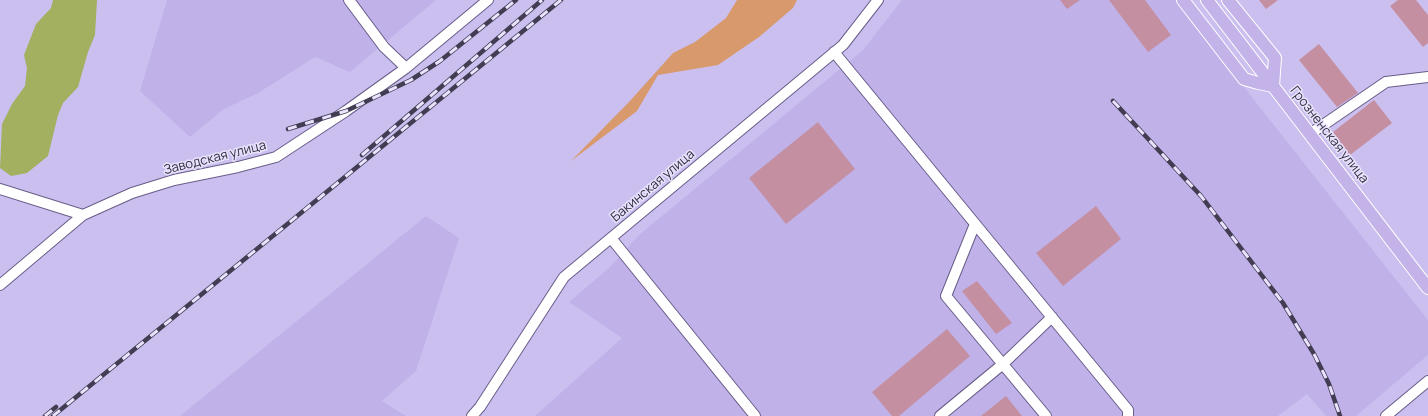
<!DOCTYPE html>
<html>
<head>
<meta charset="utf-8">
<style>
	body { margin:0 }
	canvas { display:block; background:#cbbfef }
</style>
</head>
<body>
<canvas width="1428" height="416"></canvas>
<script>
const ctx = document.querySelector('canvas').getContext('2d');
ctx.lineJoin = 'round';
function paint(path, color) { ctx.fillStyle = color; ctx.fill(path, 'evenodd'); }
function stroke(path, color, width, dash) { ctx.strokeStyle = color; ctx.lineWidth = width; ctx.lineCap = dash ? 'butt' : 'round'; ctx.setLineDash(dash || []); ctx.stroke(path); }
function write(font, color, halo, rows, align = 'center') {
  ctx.font = font + ' Manrope,sans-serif'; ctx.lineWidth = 3; ctx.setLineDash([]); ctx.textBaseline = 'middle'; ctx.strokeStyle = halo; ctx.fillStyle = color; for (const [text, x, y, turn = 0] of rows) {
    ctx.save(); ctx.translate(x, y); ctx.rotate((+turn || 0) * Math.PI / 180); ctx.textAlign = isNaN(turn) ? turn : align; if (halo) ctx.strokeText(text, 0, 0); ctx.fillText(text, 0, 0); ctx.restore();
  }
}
paint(new Path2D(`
	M167,0H436L350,72L315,57L258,93L224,109L190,137L140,91Z
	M902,0H1175L1428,320V355L1356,416H1326L1307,394L1278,416H535L622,338L569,302L608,269L639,235L863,50Z
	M426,216L459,238L416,371L382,401L406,416H180Z`), '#c0b1e9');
paint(new Path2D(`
	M737,0H797L793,8L759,37L718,65L658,75L637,111L571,161L629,102L673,53L695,42L726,18Z`), '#d8996c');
paint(new Path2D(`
	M53,0H97L95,35L88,52L78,87L63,103L58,115L48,156L27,173L11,176L0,168L2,124L12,104L25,86L27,68L24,55L36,24L51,8Z`), '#a3b05f');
paint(new Path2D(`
	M1060,0H1080L1067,9Z
	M1109,0H1145L1171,35L1148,52Z
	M1259,0H1278L1266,9Z
	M1398,0H1416L1428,15V43L1423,47L1390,6Z
	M1319,44L1358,93L1337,107L1299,60Z
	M1374,100L1392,123L1350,155L1333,132Z
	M818,122L855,169L786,224L749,178Z
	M1096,206L1121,239L1063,286L1036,253Z
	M977,281L1012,323L996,334L962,291Z
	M947,329L970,356L899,416H892L872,392Z
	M1006,396L1022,416H981Z`), '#c58fa2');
const minor = new Path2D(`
	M349,0L384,47L406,68
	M834,52L1128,410V416
	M1310,134L1386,82L1428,77
	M0,189L83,215
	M975,224L946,296L1046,416
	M611,238L755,416
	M0,285L83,215L132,193L174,180L238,167L276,157L346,111L406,68L488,0
	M472,416L480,407L564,277L843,45L878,0
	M940,416L1003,364L1052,317
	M1386,416L1428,381`);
const major = new Path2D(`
	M1183,0L1244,79L1258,83L1273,86
	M1207,0L1428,288
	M1228,0L1275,58L1273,86`);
stroke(minor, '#695d89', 12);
stroke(major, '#fff', 14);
stroke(minor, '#fff', 10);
stroke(major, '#c4b3e9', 12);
const rail = new Path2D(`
	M1113,101L1201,196L1283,303L1314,354L1329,384L1340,416
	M288,129L346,111L411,80L440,61L516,0
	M362,155L542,0
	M45,416L56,407
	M53,416L561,0`);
stroke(rail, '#433d53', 4.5);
stroke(rail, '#e9e3fd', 3, [9]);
write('13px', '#312c3f', '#e9e3fd', [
	["Грозненская улица",1329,135,52],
	["Заводская улица",215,158,-14],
	["Бакинская улица",653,186,-40]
]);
</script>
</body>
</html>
